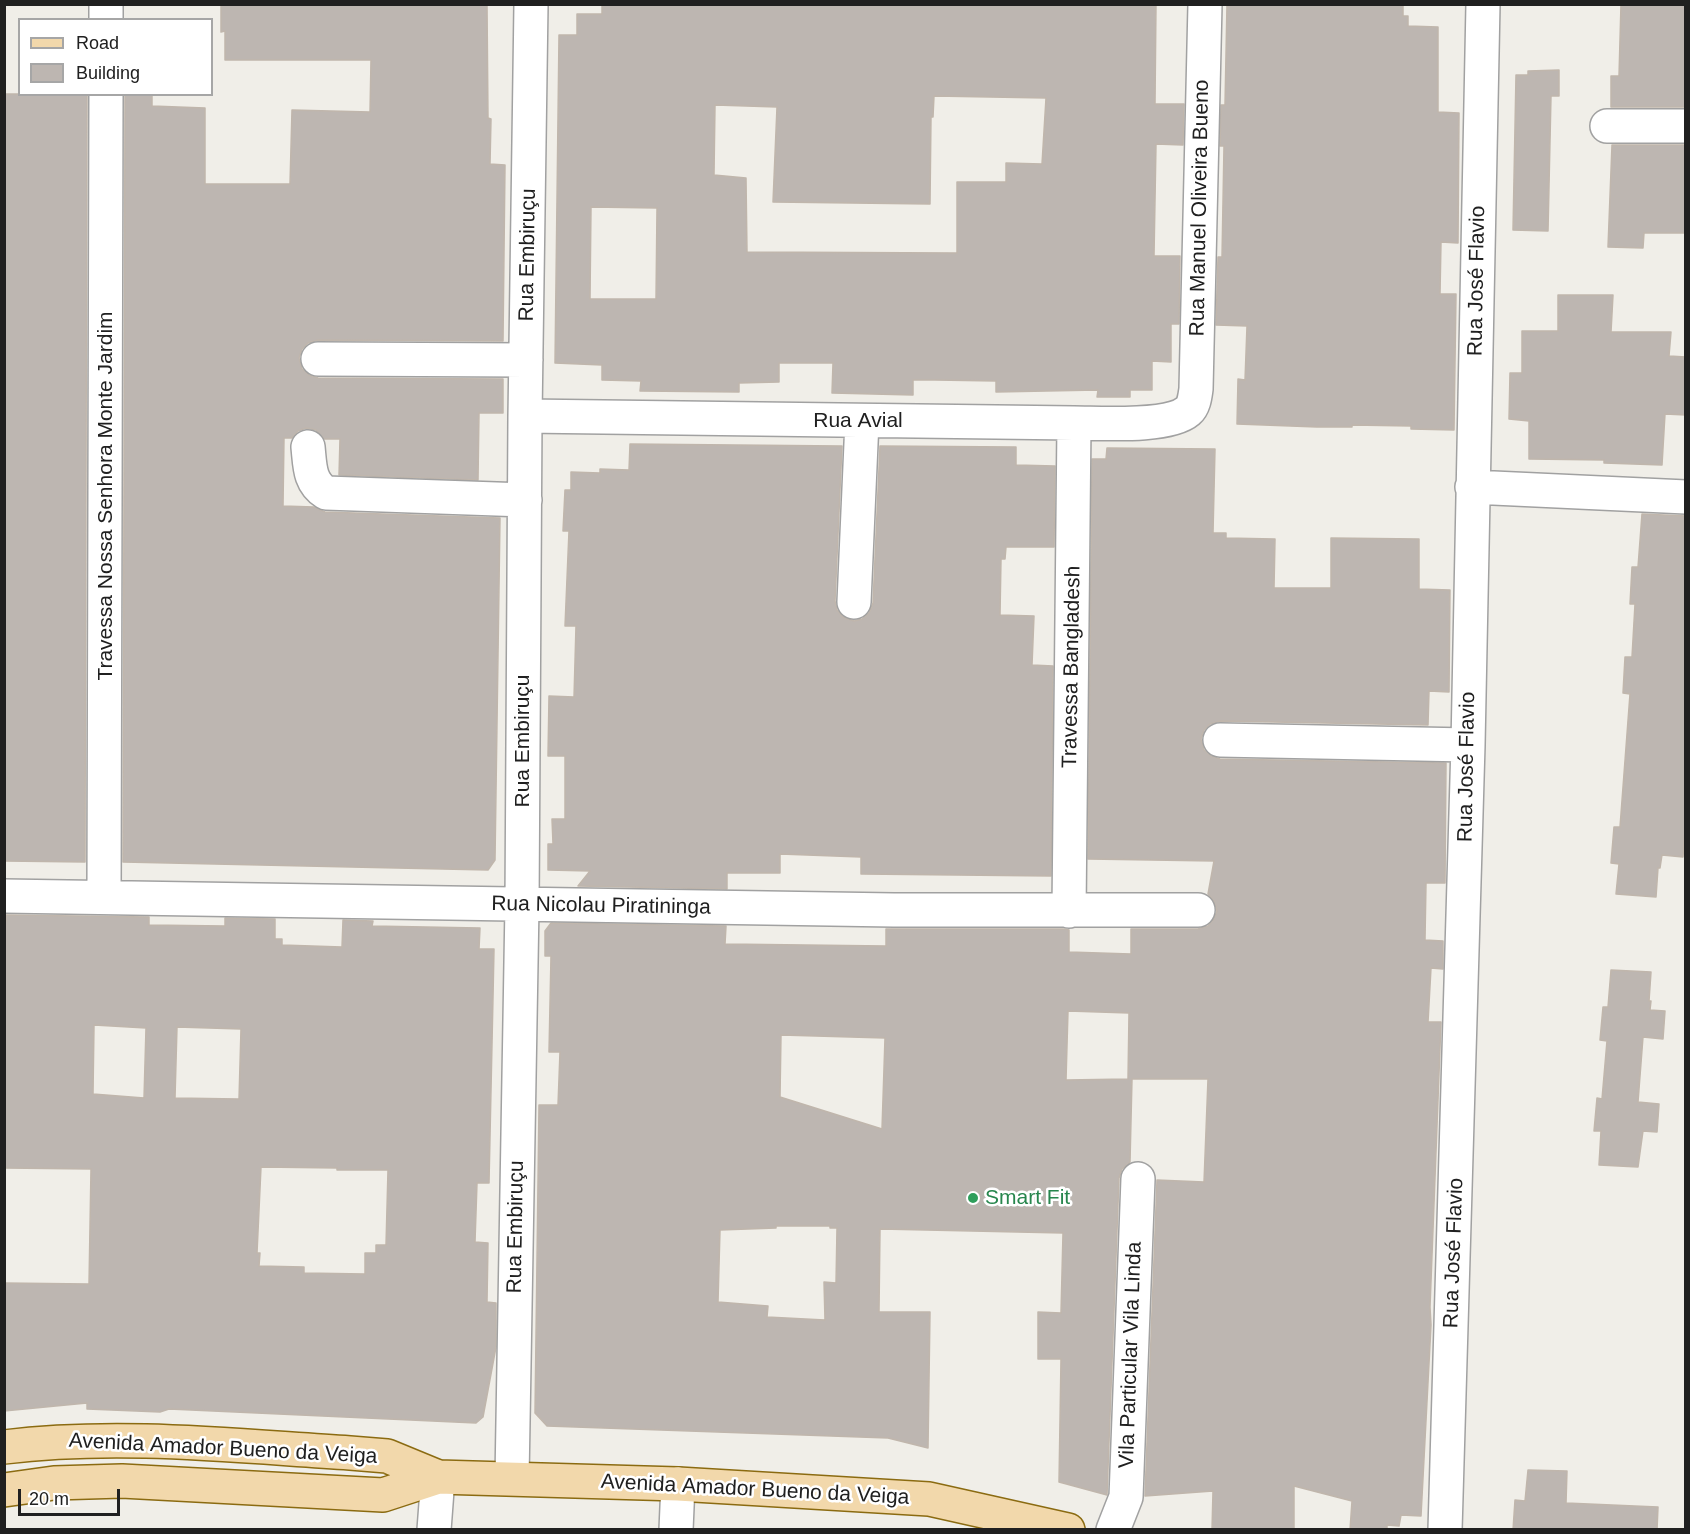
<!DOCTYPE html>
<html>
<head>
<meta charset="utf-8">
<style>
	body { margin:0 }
	#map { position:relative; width:1690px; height:1534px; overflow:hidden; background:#f0eee8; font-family:Helvetica,sans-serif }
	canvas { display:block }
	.frame { position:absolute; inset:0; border:6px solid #202020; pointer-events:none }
	.legend { position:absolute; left:18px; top:18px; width:195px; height:78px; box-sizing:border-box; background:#fff; border:2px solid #a6a6a6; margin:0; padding:8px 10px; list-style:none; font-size:18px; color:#202020 }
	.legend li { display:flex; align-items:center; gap:12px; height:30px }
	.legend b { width:30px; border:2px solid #a6a6a6 }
	.scale { position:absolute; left:18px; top:1489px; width:102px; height:27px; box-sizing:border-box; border:3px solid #202020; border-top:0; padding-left:8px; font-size:18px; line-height:21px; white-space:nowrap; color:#202020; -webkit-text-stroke:4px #fff; paint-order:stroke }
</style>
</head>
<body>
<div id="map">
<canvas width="1690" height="1534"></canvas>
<div class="frame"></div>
<ul class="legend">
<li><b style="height:8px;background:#f2d8ab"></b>Road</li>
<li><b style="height:16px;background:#bdb6b1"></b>Building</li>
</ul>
<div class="scale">20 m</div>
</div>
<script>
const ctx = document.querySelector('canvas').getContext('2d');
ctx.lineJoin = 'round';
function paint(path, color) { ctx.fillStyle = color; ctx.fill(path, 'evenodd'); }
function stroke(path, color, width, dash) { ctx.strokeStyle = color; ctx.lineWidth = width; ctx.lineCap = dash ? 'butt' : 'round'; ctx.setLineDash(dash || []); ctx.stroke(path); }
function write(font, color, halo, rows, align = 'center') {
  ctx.font = font + ' Helvetica,sans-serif'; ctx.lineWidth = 5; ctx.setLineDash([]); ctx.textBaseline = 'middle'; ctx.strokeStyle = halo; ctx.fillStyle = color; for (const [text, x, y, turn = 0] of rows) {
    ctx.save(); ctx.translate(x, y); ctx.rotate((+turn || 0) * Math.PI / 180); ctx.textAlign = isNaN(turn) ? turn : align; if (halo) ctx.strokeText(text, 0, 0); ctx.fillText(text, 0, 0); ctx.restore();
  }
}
const building = new Path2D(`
	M221,4H487L488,118L491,119L490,164L505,165L503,341L318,340L308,343L302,349L299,358L302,369L309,375L318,378L503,379V413H479L478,480L339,475L340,439H324L316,430L306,428L298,431L292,438H284L283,506L314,507L325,512L500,518L495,860L488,870L123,862L125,94H152V106L205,108V184H290L292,110L370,112L371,60H225V31L221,32Z
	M602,4H1156L1155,104H1184L1183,145L1156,144L1154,256H1180L1179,324H1171V362L1152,361V390H1130V397H1097L1098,390L996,392V381L935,380H913V395L832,393L833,363H779V382L739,383V392L640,391L641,381L602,380V365L555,363L559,35H577V14H602ZM934,96L1046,98L1042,164L1006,163V182H957V253L747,252L746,178L714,175L715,105L777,107L773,202L930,204L931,117H933ZM591,207L657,208L656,299H590Z
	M1227,4H1403V16H1408V26L1438,27V112L1459,113L1458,243L1441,242L1440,294H1456L1454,430L1411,429V426L1352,425V427H1317L1237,424L1238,379L1245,380L1247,326L1216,325L1218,257H1222L1224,146H1220L1221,105H1225Z
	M1621,4H1686V107H1611V76H1619Z
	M1559,70V96H1551L1548,231L1513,230L1516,75H1528V71Z
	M4,94H87L85,862L4,861Z
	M1612,145H1686V233H1644L1643,248L1608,247Z
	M1558,295H1613L1611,332H1671L1669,356L1686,357V415L1665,414L1662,465L1604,463V460L1529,459V421L1509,419L1510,373H1522V331H1558Z
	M630,444L842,446L835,601L837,610L843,617L854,621L862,619L869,613L873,603L880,446L1016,447V465L1055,466L1054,547H1006L1005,559H1001L1000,615L1034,616L1032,665L1053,666L1051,876L861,874V857L780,854V873H727V889L578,886L590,871L548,870V844H553L552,819H565V756H548L549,696L574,697L576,626H565L569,531H563L565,490H571V472L600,473V469L629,470Z
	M1107,448L1215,449L1213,533H1226V538L1275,539L1274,588H1331V538L1419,539V589L1450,590L1449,692L1429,691L1428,725L1220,721L1210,724L1204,730L1201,739L1204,750L1211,756L1220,759L1446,763L1445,883H1426L1425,940L1443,941V969L1431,968L1428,1022H1441L1430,1307L1431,1325L1421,1516L1401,1515L1399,1526L1387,1525V1530H1350L1352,1501L1294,1486V1530H1212L1213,1491L1145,1496L1157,1180L1204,1182L1208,1079H1132L1130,1162L1122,1169L1119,1178L1107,1495L1059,1482L1061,1359H1038V1312L1061,1313L1063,1233L880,1229L879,1312H930L928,1448L888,1438L547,1426L535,1413L539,1105H558L560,1052H549L551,956H545V931L551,923L726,926L725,944L886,946V929H1065L1069,930V952L1131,954V929H1198L1208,926L1214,919L1217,911L1214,901L1208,894L1214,861L1088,859L1092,459H1106ZM1068,1011L1129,1013L1128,1079L1066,1080ZM781,1035L885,1038L882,1129L780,1097ZM776,1226H830V1228H837L836,1283L824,1282L825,1320L767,1317L768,1306L718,1302L720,1230L776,1228Z
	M1642,514L1686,516V819L1683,857L1662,855L1660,868H1658L1656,897L1616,894L1619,864L1611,863L1614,827H1620L1630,694L1623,693L1625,657H1632L1635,604H1630L1632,567H1638Z
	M6,915L149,917V925L225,926V918L275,919V939H282V945L342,947L343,920L373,921L372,926L480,928L479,949H494L493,997L489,1183H477L475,1242L488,1243L487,1302L496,1303V1347L483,1417L476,1423L169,1409L160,1412L87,1409V1403L4,1411V1283L89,1284L91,1169L4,1168V921H6ZM94,1025L146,1028L144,1098L93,1094ZM177,1027L241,1029L239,1099L175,1098ZM261,1167L337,1168V1170H388L386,1245H376V1253H365V1274L304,1273V1267L259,1266L260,1253H257Z
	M1611,970L1651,972L1649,1001H1651L1650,1010L1665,1011L1663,1039L1643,1037L1638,1102L1659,1104L1657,1132L1643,1131L1638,1167L1599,1165L1601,1131H1594L1597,1098L1602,1099L1607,1041L1600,1040L1603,1007H1608Z
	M1528,1470L1567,1471L1566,1503L1658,1507L1657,1530H1513L1515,1500L1525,1501Z`);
paint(building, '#bdb6b1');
stroke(building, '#c0b6ac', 1.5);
const minor = new Path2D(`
	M106,4V20
	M1607,126H1686
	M318,359L526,360
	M525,416L1074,423C1101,423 1168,428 1188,411C1194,406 1195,396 1196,389L1205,4
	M308,447C310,466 309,482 326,493L525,500
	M1472,487L1686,497
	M854,602L862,421
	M1220,740L1468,745
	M4,896L894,910H1198
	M104,897L106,94
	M1069,911L1074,423
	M512,1478L522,905L525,416L531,4
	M434,1530L438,1477
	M676,1530L678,1484
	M1113,1530L1126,1497L1138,1179
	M1445,1530L1468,745L1483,4`);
const major = new Path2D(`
	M4,1447C119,1433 235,1446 350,1453L387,1456L438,1477
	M4,1490L54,1483L122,1481L383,1495L438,1477L678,1484L929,1499L1068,1530`);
stroke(minor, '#a1a1a1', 36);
stroke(major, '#8b6b11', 36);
stroke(minor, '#fff', 33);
stroke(major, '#f2d8ab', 33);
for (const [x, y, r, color] of [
	[973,1198,6,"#2e9e5b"]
]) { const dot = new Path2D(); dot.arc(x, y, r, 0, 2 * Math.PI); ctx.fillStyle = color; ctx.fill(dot); stroke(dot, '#fff', 2); }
write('21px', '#202020', '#fff', [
	["Rua Manuel Oliveira Bueno",1200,208,-89],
	["Rua Embiruçu",528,255,-89],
	["Rua José Flavio",1477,281,-89],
	["Rua Avial",858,421],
	["Travessa Nossa Senhora Monte Jardim",106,496,-90],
	["Travessa Bangladesh",1072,667,-89],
	["Rua Embiruçu",523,741,-90],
	["Rua José Flavio",1467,767,-89],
	["Rua Nicolau Piratininga",601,906,1],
	["Rua Embiruçu",516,1227,-89],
	["Rua José Flavio",1454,1253,-88],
	["Vila Particular Vila Linda",1131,1355,-88],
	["Avenida Amador Bueno da Veiga",223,1449,3],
	["Avenida Amador Bueno da Veiga",755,1490,3]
]);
write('21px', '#27864d', '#fff', [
	["Smart Fit",985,1198]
], 'left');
</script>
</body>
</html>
